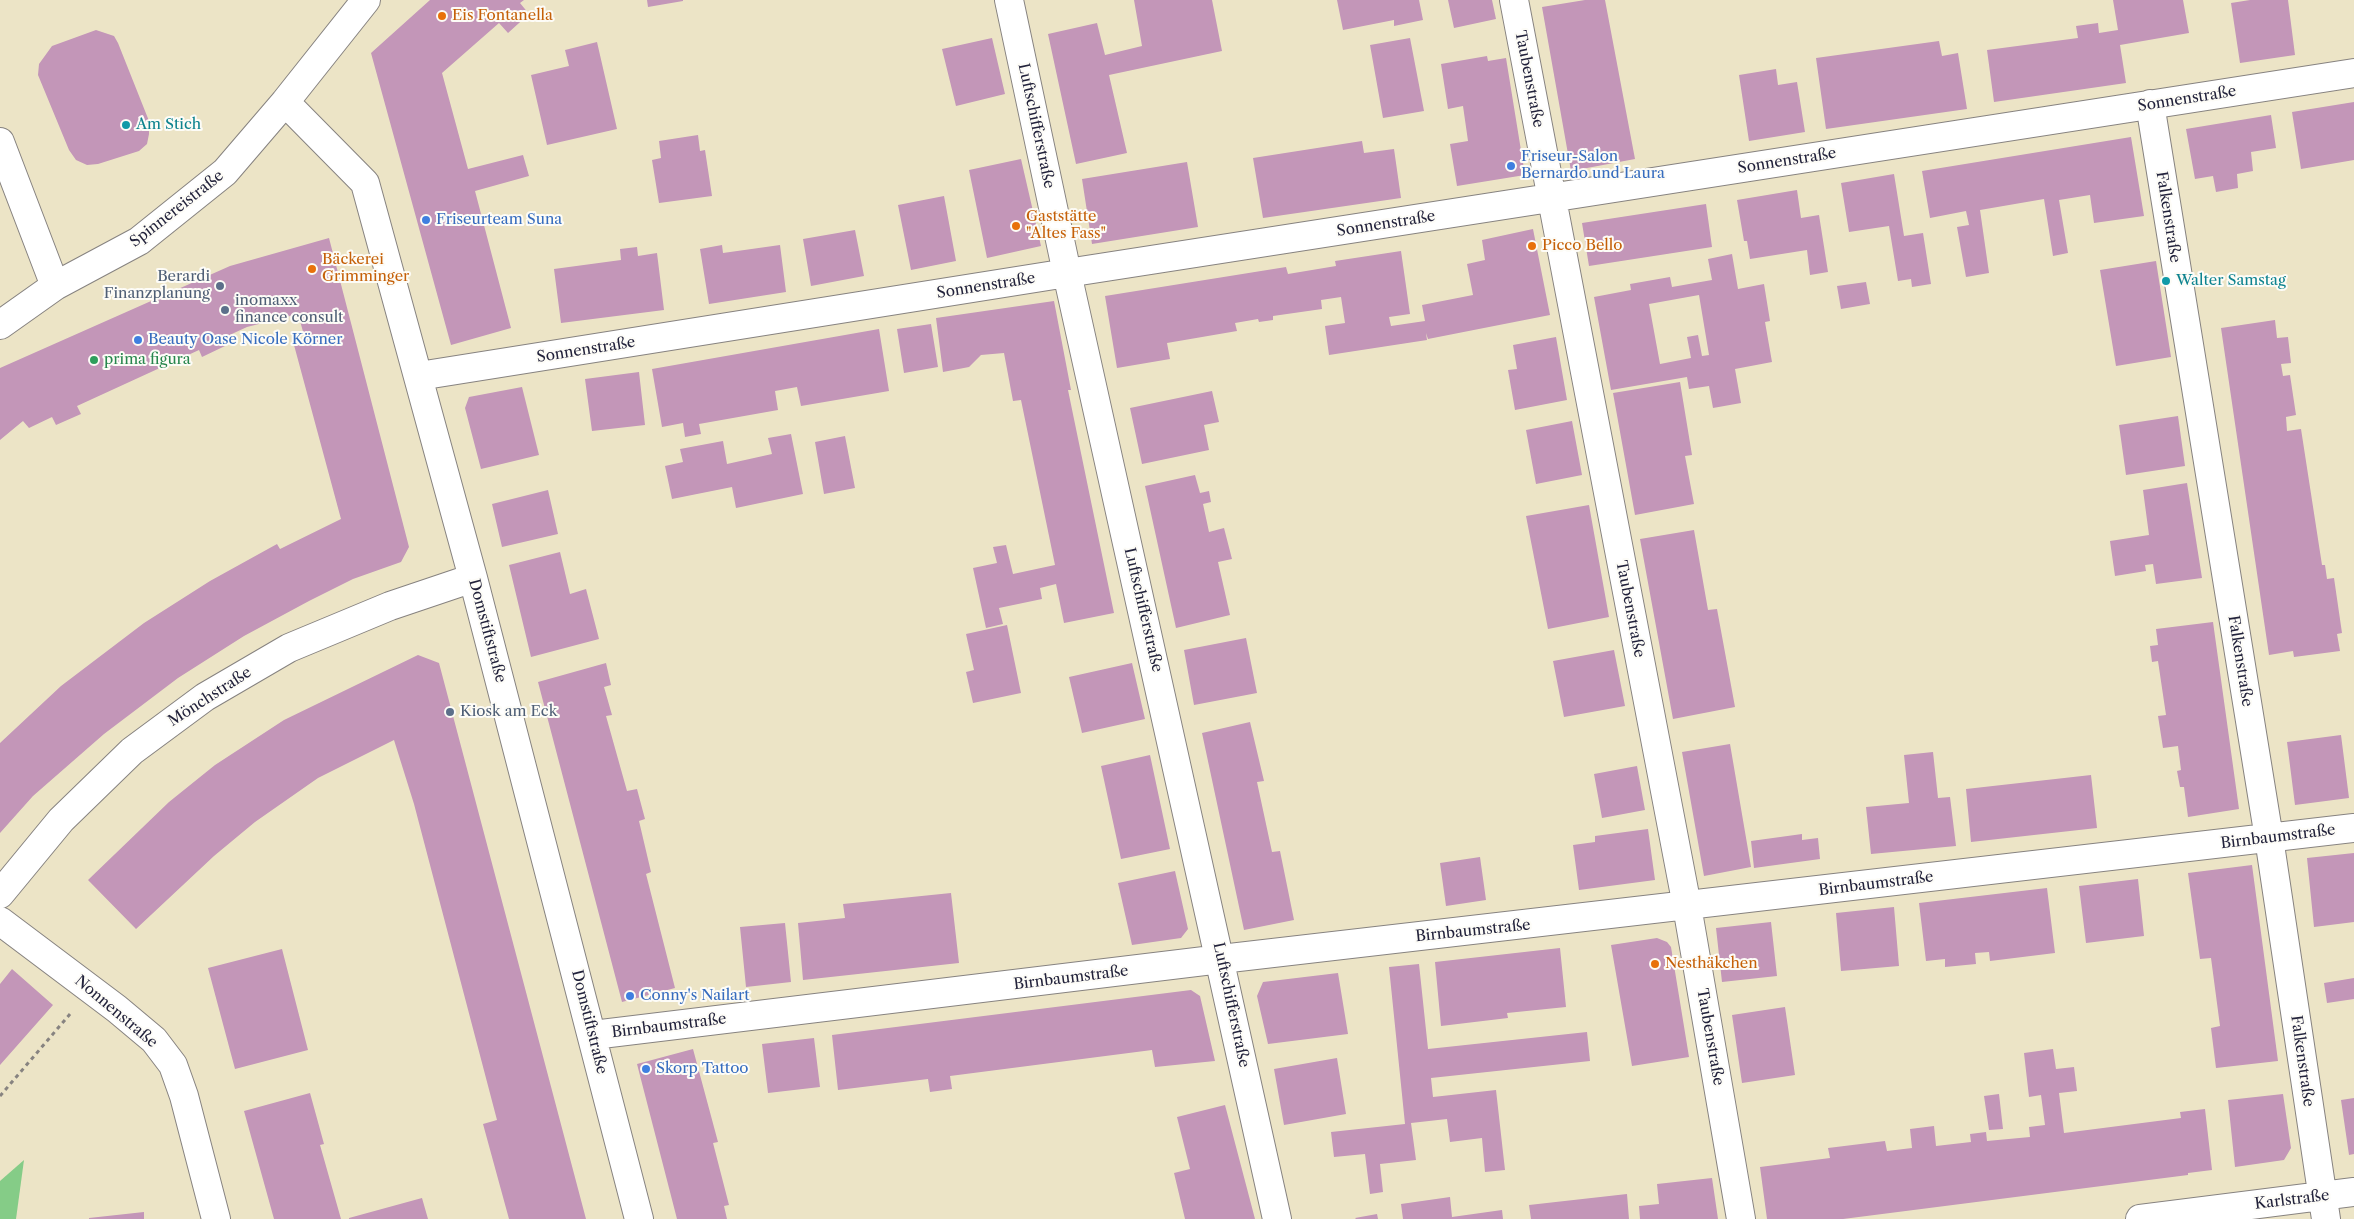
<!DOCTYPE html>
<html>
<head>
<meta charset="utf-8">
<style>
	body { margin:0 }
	canvas { display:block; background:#ece4c6 }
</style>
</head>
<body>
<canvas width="2354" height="1219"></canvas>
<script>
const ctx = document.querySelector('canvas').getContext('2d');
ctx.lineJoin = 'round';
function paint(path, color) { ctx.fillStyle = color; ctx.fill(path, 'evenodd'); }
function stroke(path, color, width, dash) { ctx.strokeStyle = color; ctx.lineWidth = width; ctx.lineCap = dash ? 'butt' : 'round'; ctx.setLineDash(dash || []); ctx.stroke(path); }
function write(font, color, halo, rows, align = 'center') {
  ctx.font = font + ' "Libre Caslon Text",serif'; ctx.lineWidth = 4; ctx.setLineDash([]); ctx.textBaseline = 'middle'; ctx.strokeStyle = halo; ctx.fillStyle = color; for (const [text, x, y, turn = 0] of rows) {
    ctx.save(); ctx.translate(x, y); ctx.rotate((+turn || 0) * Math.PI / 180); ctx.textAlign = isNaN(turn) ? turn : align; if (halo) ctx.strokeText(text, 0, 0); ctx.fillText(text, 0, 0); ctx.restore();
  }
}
paint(new Path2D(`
	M24,1160L16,1219H0V1181Z`), '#85cc87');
paint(new Path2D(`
	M430,0H524L520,3L529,14L508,33L499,23L442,73L468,169L523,155L529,176L475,191L511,328L451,345L371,53Z
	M647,0H683V1L648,7Z
	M1134,0H1212L1222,51L1109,75L1127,153L1076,164L1048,34L1097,23L1105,55L1142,46Z
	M1337,0H1419L1423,20L1394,26V20L1343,30Z
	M1448,0H1492L1496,19L1454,28Z
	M1585,0H1605L1635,159L1571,171L1542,7Z
	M2113,0H2183L2189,33L2120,45L2126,83L1994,102L1987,50L2078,38L2076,26L2098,23L2099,33L2118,30Z
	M2250,0H2288L2295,55L2240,63L2231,3Z
	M96,30L114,36L118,43L149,121V134L147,144L139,151L98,164L87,165L76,160L69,150L38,75L39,64L52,46Z
	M992,38L1005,94L956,106L942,49Z
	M1410,38L1424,111L1383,118L1370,45Z
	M1939,41L1942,56L1958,53L1967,109L1826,129L1816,58Z
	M597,42L617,129L547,145L531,75L569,66L565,50Z
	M1487,56L1488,61L1506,58L1525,175L1457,186L1450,144L1468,141L1463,106L1448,109L1441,64Z
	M1776,69L1778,85L1797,82L1805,132L1749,141L1739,75Z
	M2354,102V160L2301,169L2292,112Z
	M2271,115L2276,148L2251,152L2253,171L2237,174L2238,188L2216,192L2213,176L2195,179L2186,129Z
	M698,135L700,151L705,150L712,196L659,203L652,160L661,158L659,141Z
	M2131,137L2144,216L2094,223L2090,195L2059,200L2068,253L2053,256L2044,199L1980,210L1989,273L1966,277L1957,227L1969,225L1966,211L1930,218L1922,171Z
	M1362,141L1364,153L1394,149L1401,198L1263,218L1253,158Z
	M1021,159L1041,246L987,258L969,170Z
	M1187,162L1198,227L1092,244L1082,179Z
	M1894,174L1904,236L1923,233L1931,284L1912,287L1911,279L1898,281L1889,226L1849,232L1841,183Z
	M1797,190L1801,218L1819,215L1828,272L1810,275L1807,250L1750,259L1747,241H1744L1737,200Z
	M944,196L956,261L911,270L898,205Z
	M1706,204L1712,247L1589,266L1582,223Z
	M1533,229L1550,315L1428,339L1426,333L1427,340L1329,355L1325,326L1345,323L1341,297L1321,300L1322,309L1273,316V320L1259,322L1258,319L1235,323L1237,331L1167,343L1170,359L1117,368L1105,296L1286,267L1288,274L1336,266L1335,261L1401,251L1410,314L1389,317L1391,326L1425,321L1422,305L1473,295L1467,264L1485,260L1482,240Z
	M855,230L864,276L811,286L803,239Z
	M329,238L409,547L401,562L353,579L309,601L244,636L178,678L104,734L33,796L0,833V743L61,686L144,623L210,581L277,544L280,549L341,519L294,345L306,342L298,314L247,327L221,339L225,346L202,357L199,350L77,406L81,414L56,425L52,417L29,428L23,421L0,440V368L230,266Z
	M722,245L723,253L780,245L786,292L709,304L700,249Z
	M637,247L638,256L657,253L664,310L561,323L554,269L621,260L620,249Z
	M1732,254L1738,289L1764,284L1770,321L1765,322L1772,362L1735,369L1741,403L1713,408L1709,386L1689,389L1687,377L1611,390L1594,297L1631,290L1630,284L1670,277L1672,287L1712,280L1708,259ZM1699,295L1709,355L1702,356L1698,335L1687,337L1691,358L1660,364L1649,304Z
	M2156,261L2171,357L2116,366L2100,270Z
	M1866,282L1870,304L1841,309L1837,286Z
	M1054,301L1071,390H1068L1114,613L1064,623L1056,584L1040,588L1042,599L999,608L1003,624L986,628L973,568L997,563L993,547L1006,545L1013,574L1055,565L1021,400L1013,401L1004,353L981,355L969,367L943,372L936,318Z
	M2275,320L2277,338L2288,337L2291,363L2281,364L2283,376L2290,375L2296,415L2286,417L2287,431L2301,429L2322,565H2325L2327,579L2334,578L2342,633L2337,634L2340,651L2294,657L2293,651L2269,655L2221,328Z
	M931,324L938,367L904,373L897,329Z
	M879,329L889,391L801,406L797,387L775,391L778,410L699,424L701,434L685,437L683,423L662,427L652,369Z
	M1556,337L1567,400L1515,410L1508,370L1517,369L1513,345Z
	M639,372L645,425L592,431L585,379Z
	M1680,382L1692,455L1685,456L1694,504L1635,515L1613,393Z
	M522,387L539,455L481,469L465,408L469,397Z
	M1212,391L1219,422L1204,425L1209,450L1142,464L1130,408Z
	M2178,416L2185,466L2126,475L2119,425Z
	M1572,421L1582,475L1536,484L1526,430Z
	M791,434L803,494L736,508L732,487L672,499L665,466L683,462L680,449L723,441L727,464L772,454L768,438Z
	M845,436L855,488L824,494L815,442Z
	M1195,475L1200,493L1209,491L1211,502L1203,504L1209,532L1224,528L1232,559L1218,562L1230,615L1176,628L1145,486Z
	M2187,483L2202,578L2156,584L2153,564L2145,565L2146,571L2115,576L2110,541L2149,535L2143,490Z
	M548,490L558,534L502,547L492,504Z
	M1589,505L1609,617L1548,629L1526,516Z
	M1694,530L1708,610L1717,609L1735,707L1673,719L1640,539Z
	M560,552L570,594L586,589L599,639L531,657L509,565Z
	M2213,622L2239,809L2188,817L2184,787H2180L2177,771L2181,770L2178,746L2163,748L2158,716L2166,715L2158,661L2152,662L2150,646L2158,645L2156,629Z
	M1007,625L1021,693L973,703L966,672L974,670L966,634Z
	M1246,638L1257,693L1194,705L1184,650Z
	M1614,650L1625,706L1564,717L1553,661Z
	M418,655L439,663L586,1219H509L483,1124L497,1120L414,804L394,740L318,778L255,822L214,856L136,929L88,880L169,802L215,765L284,720Z
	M606,663L611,685L604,687L612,715L606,716L627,791L637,789L645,819L639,821L651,872L646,874L675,988L622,1002L538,682Z
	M1132,663L1145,719L1082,733L1069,677Z
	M1250,722L1264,781L1257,782L1272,852L1280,851L1294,920L1244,930L1202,733Z
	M2341,735L2349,798L2295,805L2287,742Z
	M1730,744L1751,867L1704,876L1682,752Z
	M1933,752L1938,798L1950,797L1956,846L1871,854L1866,807L1909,803L1904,755Z
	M1150,755L1170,849L1121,859L1101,766Z
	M1637,766L1645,810L1602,818L1594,774Z
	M2091,775L2097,828L1971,842L1966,789Z
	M1648,829L1655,880L1579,890L1573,845L1595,842V836Z
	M1802,834V840L1818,838L1820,859L1754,868L1751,841Z
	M2354,853V922L2314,927L2307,858Z
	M1480,857L1486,900L1446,906L1440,863Z
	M2252,865L2278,1061L2216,1068L2211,1028L2220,1026L2211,958L2200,959L2188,873Z
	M1175,871L1188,929L1181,938L1132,945L1118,883Z
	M2138,879L2144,936L2086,943L2079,886Z
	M2047,888L2055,953L1990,961L1989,952L1975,953L1976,964L1945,967V959L1926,961L1919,903Z
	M951,893L959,963L803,980L798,923L845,918L843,904Z
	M1894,907L1899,966L1841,971L1836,913Z
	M1771,922L1777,976L1722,982L1716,928Z
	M785,923L791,982L746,987L740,927Z
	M1657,938L1667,942L1671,947L1689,1057L1632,1066L1611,945Z
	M1560,948L1566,1007L1507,1013L1508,1018L1441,1026L1435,962Z
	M282,949L308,1050L235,1069L208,968Z
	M1419,964L1428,1049L1587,1032L1590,1061L1431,1078L1433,1097L1496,1090L1505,1170L1485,1172L1482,1138L1450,1142L1447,1119L1411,1123L1416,1160L1380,1164L1383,1192L1370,1194L1365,1154L1334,1157L1331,1132L1405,1124L1389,967Z
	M12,969L53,1005L0,1065V984Z
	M1338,973L1348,1034L1268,1044L1257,996L1263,982Z
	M2354,978V999L2327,1003L2324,983Z
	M1191,990L1200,996L1215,1061L1155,1067L1152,1050L950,1076L952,1089L930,1092L928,1079L838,1090L832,1035Z
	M1785,1007L1795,1075L1742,1083L1732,1015Z
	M814,1038L820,1087L768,1093L762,1044Z
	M693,1049L718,1142L713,1143L729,1205L724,1206L727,1219H677L637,1064Z
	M2053,1049L2056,1069L2074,1067L2077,1091L2059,1093L2064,1133L2181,1118L2180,1112L2205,1109L2212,1170L2188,1173V1175L1843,1219H1767L1760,1167L1830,1158L1828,1148L1885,1141L1887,1151L1912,1148L1910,1129L1934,1126L1936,1146L1971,1142L1970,1134L1986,1132L1987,1141L2030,1137L2029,1127L2045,1125L2041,1095L2029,1097L2024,1053Z
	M1337,1058L1346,1114L1284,1125L1274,1069Z
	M310,1093L324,1144L320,1145L341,1219H274L244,1111Z
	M1999,1094L2003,1129L1989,1130L1984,1096Z
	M2283,1094L2291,1148L2284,1160L2235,1167L2228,1100Z
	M2354,1098V1154L2349,1155L2341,1100Z
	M1225,1105L1255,1219H1185L1174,1173L1190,1169L1177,1117Z
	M1712,1178L1718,1219H1640L1639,1206L1659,1204L1657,1184Z
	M1627,1194L1629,1219H1531L1529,1205Z
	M1450,1197L1452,1217L1502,1210L1503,1219H1403L1401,1204Z
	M422,1198L428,1219H349V1218Z
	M144,1212V1219H89V1218Z
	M1377,1214L1378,1219H1356L1355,1218Z`), '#c396b8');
const minor = new Path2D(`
	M1009,0L1067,273L1277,1219
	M1514,0L1687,906L1741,1219
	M285,102L365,183L473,578L639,1219
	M2150,104L2269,838L2326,1219
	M0,142L55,286
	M0,325L55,286L139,241L225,172L285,102L366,0
	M419,376L1067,273L2354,73
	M0,894L61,820L132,751L205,697L289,648L390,606L473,578
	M0,921L117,1009L154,1040L173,1065L184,1096L216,1219
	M593,1035L1221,959L2354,828
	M2140,1219L2354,1192`);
stroke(minor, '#878380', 30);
stroke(new Path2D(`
	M0,1096L70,1014`), '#878380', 3, [4, 4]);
stroke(minor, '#fff', 28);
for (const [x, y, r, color] of [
	[442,16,5,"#e8710a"],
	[126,125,5,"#0f9aa8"],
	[1511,166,5,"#3f7fe0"],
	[426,220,5,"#3f7fe0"],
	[1016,226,5,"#e8710a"],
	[1532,246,5,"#e8710a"],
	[312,269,5,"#e8710a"],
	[2166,281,5,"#0f9aa8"],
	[220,286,5,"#5c6f8a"],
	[225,310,5,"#5c6f8a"],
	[138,340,5,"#3f7fe0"],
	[94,360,5,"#2e9e5b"],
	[450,712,5,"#5c6f8a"],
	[1655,964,5,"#e8710a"],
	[630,996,5,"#3f7fe0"],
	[646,1069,5,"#3f7fe0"]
]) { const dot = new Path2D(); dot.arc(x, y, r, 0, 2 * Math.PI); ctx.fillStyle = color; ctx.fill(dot); stroke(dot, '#fdfcf7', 2); }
write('15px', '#c56008', '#fdfcf7', [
	["Eis Fontanella",452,16],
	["Gaststätte",1026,217],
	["\"Altes Fass\"",1026,234],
	["Picco Bello",1542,246],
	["Bäckerei",322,260],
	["Grimminger",322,277],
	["Nesthäkchen",1665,964]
], 'left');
write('15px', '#22223b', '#fdfcf7', [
	["Taubenstraße",1529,79,79],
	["Sonnenstraße",2187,99,-9],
	["Luftschifferstraße",1036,126,78],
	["Sonnenstraße",1787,161,-9],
	["Spinnereistraße",177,209,-38],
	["Falkenstraße",2168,217,81],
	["Sonnenstraße",1386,224,-9],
	["Sonnenstraße",986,286,-9],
	["Sonnenstraße",586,350,-9],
	["Taubenstraße",1630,609,79],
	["Luftschifferstraße",1143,610,77],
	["Domstiftstraße",487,631,75],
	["Falkenstraße",2240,661,81],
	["Mönchstraße",210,697,-33],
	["Birnbaumstraße",2278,837,-7],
	["Birnbaumstraße",1876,884,-7],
	["Birnbaumstraße",1473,931,-6],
	["Birnbaumstraße",1071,978,-7],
	["Luftschifferstraße",1231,1005,78],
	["Nonnenstraße",116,1012,40],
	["Domstiftstraße",589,1022,76],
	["Birnbaumstraße",669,1026,-7],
	["Taubenstraße",1710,1037,80],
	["Falkenstraße",2302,1061,82],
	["Karlstraße",2292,1200,-7]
]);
write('15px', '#0d838f', '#fdfcf7', [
	["Am Stich",136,125],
	["Walter Samstag",2176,281]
], 'left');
write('15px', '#366cbe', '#fdfcf7', [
	["Friseur-Salon",1521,157],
	["Bernardo und Laura",1521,174],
	["Friseurteam Suna",436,220],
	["Beauty Oase Nicole Körner",148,340],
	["Conny's Nailart",640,996],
	["Skorp Tattoo",656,1069]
], 'left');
write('15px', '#4e5e75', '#fdfcf7', [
	["Berardi",210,277,"right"],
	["Finanzplanung",210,294,"right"],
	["inomaxx",235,301],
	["finance consult",235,318],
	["Kiosk am Eck",460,712]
], 'left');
write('15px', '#27864d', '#fdfcf7', [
	["prima figura",104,360]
], 'left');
</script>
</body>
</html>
